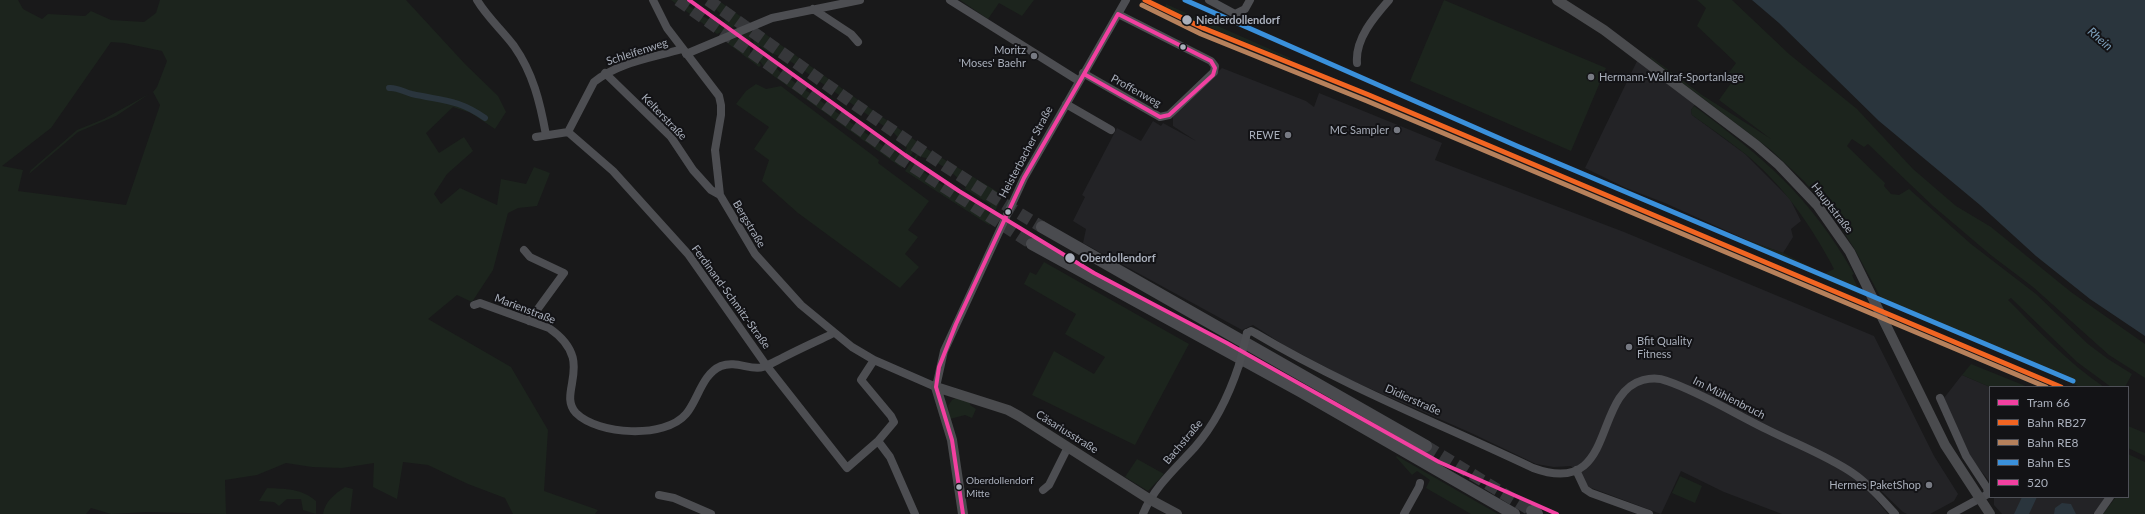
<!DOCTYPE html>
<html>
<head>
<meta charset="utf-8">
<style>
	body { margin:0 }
	#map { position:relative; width:2145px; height:514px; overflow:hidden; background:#19191a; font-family:Lato,sans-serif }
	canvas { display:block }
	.legend { position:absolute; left:1989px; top:386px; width:140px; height:112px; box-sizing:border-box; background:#131316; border:1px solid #4f5158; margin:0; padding:5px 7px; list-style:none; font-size:12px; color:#a9afbb }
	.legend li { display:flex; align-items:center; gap:8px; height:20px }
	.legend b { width:20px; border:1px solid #4f5158 }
</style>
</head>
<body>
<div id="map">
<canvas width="2145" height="514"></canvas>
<ul class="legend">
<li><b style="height:5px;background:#f240a1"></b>Tram 66</li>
<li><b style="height:5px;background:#f26522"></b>Bahn RB27</li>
<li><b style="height:5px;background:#b6815c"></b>Bahn RE8</li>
<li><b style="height:5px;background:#3a90db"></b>Bahn ES</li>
<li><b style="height:5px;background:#f240a1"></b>520</li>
</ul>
</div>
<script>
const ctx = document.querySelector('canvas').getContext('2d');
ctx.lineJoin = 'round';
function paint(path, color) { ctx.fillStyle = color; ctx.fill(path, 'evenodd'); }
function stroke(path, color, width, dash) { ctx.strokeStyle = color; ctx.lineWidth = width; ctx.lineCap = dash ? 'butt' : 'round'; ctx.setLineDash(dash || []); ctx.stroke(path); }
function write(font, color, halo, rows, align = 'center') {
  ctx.font = font + ' Lato,sans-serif'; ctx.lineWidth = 4; ctx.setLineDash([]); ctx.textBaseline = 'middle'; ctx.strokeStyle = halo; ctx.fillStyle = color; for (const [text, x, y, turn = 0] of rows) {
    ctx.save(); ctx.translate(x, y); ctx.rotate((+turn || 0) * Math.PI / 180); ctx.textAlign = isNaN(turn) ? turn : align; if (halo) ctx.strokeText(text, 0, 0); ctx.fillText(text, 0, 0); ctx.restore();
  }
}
paint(new Path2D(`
	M1638,59L1697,102L1691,110L1692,115L1745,154L1790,199L1801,221L1791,229L1793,237L1783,253L1747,240L1665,203L1626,188L1585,168Z
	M1222,68L1306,101L1314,107L1319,93L1361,110L1442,143L1435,160L1624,232L1874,336L1934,456L1958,494L1954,501L1930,514H1907L1903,512L1878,488L1871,494L1888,514H1782L1724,492L1681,471L1661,514L1589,487L1571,466L1554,467L1536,464L1469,432L1348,379L1282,344L1253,325L1242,330L1083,243L1086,229L1073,221L1085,197L1082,195L1117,128L1141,141L1153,121L1161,126L1163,123L1196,141L1173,126V117L1178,108Z
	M1962,375L1990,387V482L1969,456L1944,398Z
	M1994,497H2106L2093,514H2002L1994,505Z`), '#232326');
paint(new Path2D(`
	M0,0H18L23,9L42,19L48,14L85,16L91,11L111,20L144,22L156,13L160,0H406L465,64L498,96L506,112L495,129L471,113L453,107L426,133L439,153L464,137L473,151L447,174L434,194L441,204L460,188L497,205L501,179L526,184L534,167L550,173L537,206L518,208L508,213L493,270L472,302L457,295L428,319L511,367L548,430L544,491L598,510L595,514H513L505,498L468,484L428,465L403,462L397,499L373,487L374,463L342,468L312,467L286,463L257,475L225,480L226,514L148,512L111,514L91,508L86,514H0ZM111,42L124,43L162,51L167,61L157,87L153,92L160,105L126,205L18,191L23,170L2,166L51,128Z
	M671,0H681L704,17L721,25L726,19L706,0H718L747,21L717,34Z
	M960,0H1034L1022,16L999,3L988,19Z
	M1444,0L1606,68L1571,151L1410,81Z
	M1697,0H1732L1789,54L1857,109L1913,169L1956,206L1991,227L2071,292L2145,344V378L2109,355L2033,287L1992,256L1933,206L1868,144L1864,147L1852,139L1847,146L1885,183L1884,186L1891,194L1899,195L1909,189L1971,244L2036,294L2088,344L2108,359L2132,374L2125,387H2111L2077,362L2011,298L2008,300C2038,330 2068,363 2104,387H2080L1881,298L1854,248L1832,214L1804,181L1771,150L1650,58L1651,57L1702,95L1771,139L1719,100L1734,79L1728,74L1736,63L1697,26L1706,8Z
	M1166,4L1188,14L1187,16L1193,19L1195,16L1290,58V60L1223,33L1165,7Z
	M757,28L919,143L902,168L768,72L753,52L754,30ZM760,46L768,52L787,59L894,133L907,148L903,154L885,147L779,71L766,55L758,49Z
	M751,31L750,52L761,65L759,67L726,42Z
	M756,84L766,89L781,86L879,160L878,163L929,201L908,230L918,237L905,254L919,267L900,288L798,213L762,181L769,160L754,149L769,127L736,104L746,91Z
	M149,94L116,116L78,132L29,174L31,170L77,130L104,119Z
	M1694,106C1764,158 1810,196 1854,274L1852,275L1861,295L1746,245L1747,240L1783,253L1824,274L1834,269C1812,227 1782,183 1744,153C1728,140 1710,128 1692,115L1691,110Z
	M922,146L1003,195L995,211L997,213L993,222L989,225L905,171ZM918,156C939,161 952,171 966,187L965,189L991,205L989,208L964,191L962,193C941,186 929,178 914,162Z
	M1044,262L1189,344L1135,445L1032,395L1054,351L1094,374L1105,357L1065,334L1076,314L1024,284L1030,272L1036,275Z
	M1971,364L2028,387H1990L1962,375Z
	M956,398L970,402V405L976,409L972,418L965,415L950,419L948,406L952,400Z
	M2128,426L2145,433V456L2128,448Z
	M2128,454L2145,462V514H2103L2116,497H2128Z
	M1397,456L1498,514H1471L1426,488L1430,480L1417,471L1412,475L1396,457Z
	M1137,459L1164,474L1148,491L1125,477Z
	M1680,476L1702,486L1695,503L1672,493Z
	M345,487L353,489L350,514H323C325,501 335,494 345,487Z
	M267,488C286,489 301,488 316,501V514L303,510L301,499H287L279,506L274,502L259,501Z`), '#1c241d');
paint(new Path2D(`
	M1752,0H2145V336L2090,299L2036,256L1980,205L1879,121L1779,23Z
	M2022,497H2037L2029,514H2014Z
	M2062,503L2071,504L2076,514H2054L2055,508Z`), '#2a353d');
stroke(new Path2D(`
	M389,88C397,87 404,92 412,94C443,101 458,99 485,118`), '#2a353d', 6);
stroke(new Path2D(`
	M678,0L903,160L1032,244
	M708,0C818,78 926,158 1042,227
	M1426,446L1532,511`), '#36373a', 12, [12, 6]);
stroke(new Path2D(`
	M477,0C487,17 502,30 514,46C533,73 540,102 546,135
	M653,0L667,28L719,96L721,105V115L715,150L720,195L755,254L801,305L852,347L874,360L936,387L944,351L1024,178L1126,0
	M950,0L1079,81
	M1209,0L1235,14L1245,9L1250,0
	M813,9L851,34L858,42
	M686,54L772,18L860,0
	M1357,63C1355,39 1374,17 1389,0
	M605,73L671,137L693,170L711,190L720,195
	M1083,73L1160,117L1169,115L1214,72L1215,66L1211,61L1118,14
	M1066,104L1111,130
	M568,132L613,171L688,254L766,365L847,468L878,441
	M568,132L594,82C619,62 652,58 682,49
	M536,137L568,132
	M524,250L530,257L564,273L529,321
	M474,305L480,303L549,328C598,362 556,392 576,413C598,435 665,439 686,414C698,400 702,374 721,366C736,360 751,371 763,367C769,365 776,361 782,358C799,349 817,341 834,333
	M1247,333L1251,331L1255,333C1344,386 1440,424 1533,468C1618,499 1591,394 1643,380C1651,378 1660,378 1667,381C1702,393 1735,414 1768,430C1796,444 1828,456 1854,474C1870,485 1882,500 1895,514
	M874,360L861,380L891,416L894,422L878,441L890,457L915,514
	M1940,398L1966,456L1987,488L1988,494L1951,514
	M1576,470L1585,489L1591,493L1649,514
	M1043,490L1049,485L1068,447
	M659,495L674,498L711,514
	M1143,514C1154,487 1176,468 1195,447C1216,423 1229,395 1239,365
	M1404,514L1419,487L1420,483
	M2098,514L2110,497`), '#4d4e52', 8);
stroke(new Path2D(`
	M1557,0L1604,30L1756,145L1779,165L1817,205L1850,252L1945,445L1990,514
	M936,387L1008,410L1019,416L1149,499L1177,514
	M936,387L952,440L963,514`), '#4a4b4e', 10);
stroke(new Path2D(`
	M1042,227L1426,446
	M1032,244L1300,391L1514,514
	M1532,511L1537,514`), '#4a4b4f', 12);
stroke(new Path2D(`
	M1239,365L1247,333`), '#4d4e52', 8);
stroke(new Path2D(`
	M1118,14L1211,61L1215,68L1213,75L1169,115L1160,117L1084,74Z
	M963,514L952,440L936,387L939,367L956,324L1024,178L1084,74`), '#f240a1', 4);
stroke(new Path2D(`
	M1145,0L1203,28L1369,95L2061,387`), '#f26522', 5);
stroke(new Path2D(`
	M1142,5L1201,34L1367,101L2046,387`), '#b6815c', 5);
stroke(new Path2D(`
	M1185,0L1517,146L2073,381`), '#3a90db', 5);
stroke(new Path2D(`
	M689,0L905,155L959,191L1094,273L1227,343L1439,462L1557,514`), '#f240a1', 4);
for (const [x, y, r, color] of [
	[1187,20,5.5,"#a9afbb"],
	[1183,47,3.5,"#a9afbb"],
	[1034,56,4,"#777a83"],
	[1591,77,4,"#777a83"],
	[1397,130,4,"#777a83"],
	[1288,135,4,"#777a83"],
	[1008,212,3.5,"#a9afbb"],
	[1070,258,5.5,"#a9afbb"],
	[1629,347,4,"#777a83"],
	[1929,485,4,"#777a83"],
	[959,487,3.5,"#a9afbb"]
]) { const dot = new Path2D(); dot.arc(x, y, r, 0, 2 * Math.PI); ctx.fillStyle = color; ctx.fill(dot); stroke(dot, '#131316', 1.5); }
write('10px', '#a9afbb', '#131316', [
	["Oberdollendorf",966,481],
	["Mitte",966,494]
], 'left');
write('bold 11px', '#a9afbb', '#131316', [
	["Niederdollendorf",1196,20],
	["Oberdollendorf",1080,258]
], 'left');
write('11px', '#a9afbb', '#131316', [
	["Moritz",1026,50],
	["'Moses' Baehr",1026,63],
	["Hermann-Wallraf-Sportanlage",1599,77,"left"],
	["MC Sampler",1389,130],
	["REWE",1280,135],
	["Bfit Quality",1637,341,"left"],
	["Fitness",1637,354,"left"],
	["Hermes PaketShop",1921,485]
], 'right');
write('11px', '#a9afbb', '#131316', [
	["Schleifenweg",637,52,-18],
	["Proffenweg",1136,91,29],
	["Kelterstraße",664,117,46],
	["Heisterbacher Straße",1026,152,-62],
	["Hauptstraße",1832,208,52],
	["Bergstraße",749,224,59],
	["Ferdinand-Schmitz-Straße",731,297,54],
	["Marienstraße",525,309,21],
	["Im Mühlenbruch",1729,398,27],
	["Didierstraße",1413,400,24],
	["Cäsariusstraße",1067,432,32],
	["Bachstraße",1183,442,-50]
]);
write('italic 12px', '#7d9fba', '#131316', [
	["Rhein",2100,39,41]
]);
</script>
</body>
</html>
